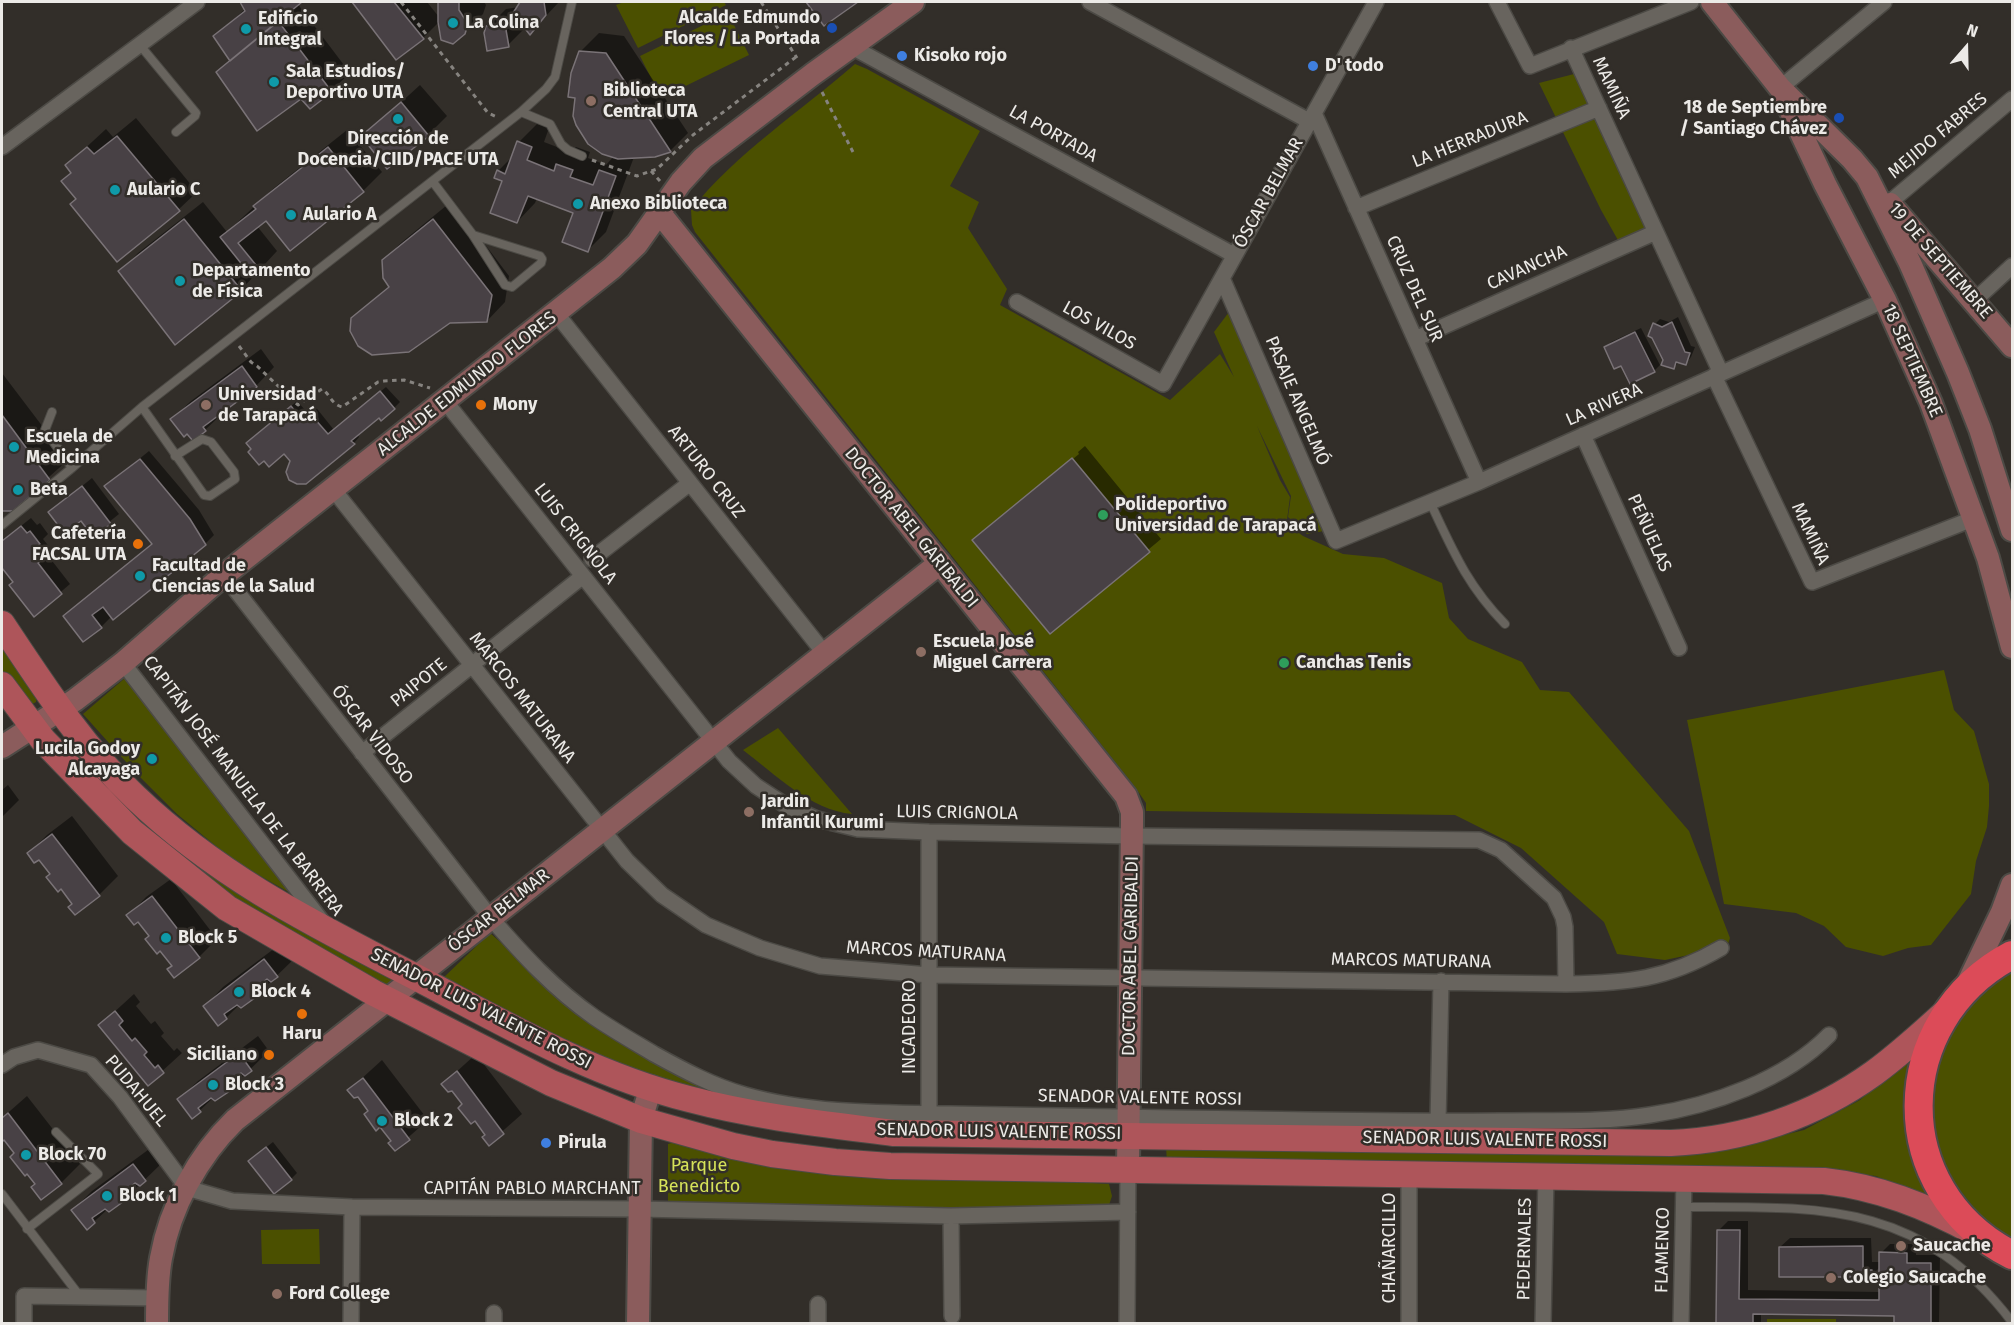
<!DOCTYPE html>
<html>
<head>
<meta charset="utf-8">
<style>
	body { margin:0 }
	#map { position:relative; width:2014px; height:1325px; overflow:hidden; background:#322e29; font-family:"Fira Sans",sans-serif }
	canvas { display:block }
	.frame { position:absolute; inset:0; border:3px solid #eceae7; pointer-events:none }
	.north { position:absolute; left:1936px; top:18px; width:60px; height:60px; -webkit-text-stroke:4px #322e29; paint-order:stroke; rotate:20deg; font-size:16px; font-weight:700; line-height:24px; text-align:center; color:#eceae7 }
	.north::after { content:''; display:block; margin:auto; width:21px; height:27px; background:#eceae7; clip-path:polygon(50% 0,100% 100%,50% 72%,0 100%) }
</style>
</head>
<body>
<div id="map">
<canvas width="2014" height="1325"></canvas>
<div class="frame"></div>
<div class="north">N</div>
</div>
<script>
const ctx = document.querySelector('canvas').getContext('2d');
ctx.lineJoin = 'round';
function paint(path, color) { ctx.fillStyle = color; ctx.fill(path, 'evenodd'); }
function stroke(path, color, width, dash) { ctx.strokeStyle = color; ctx.lineWidth = width; ctx.lineCap = dash ? 'butt' : 'round'; ctx.setLineDash(dash || []); ctx.stroke(path); }
function write(font, color, halo, rows, align = 'center') {
  ctx.font = font + ' "Fira Sans",sans-serif'; ctx.lineWidth = 5; ctx.setLineDash([]); ctx.textBaseline = 'middle'; ctx.strokeStyle = halo; ctx.fillStyle = color; for (const [text, x, y, turn = 0] of rows) {
    ctx.save(); ctx.translate(x, y); ctx.rotate((+turn || 0) * Math.PI / 180); ctx.textAlign = isNaN(turn) ? turn : align; if (halo) ctx.strokeText(text, 0, 0); ctx.fillText(text, 0, 0); ctx.restore();
  }
}
paint(new Path2D(`
	M624,2H724L726,5L638,48L616,5Z
	M728,13L749,55L661,98L640,56Z
	M855,64L867,69L980,131L950,186L979,202L968,228L1007,289L1000,305L1170,400L1220,354L1234,377L1214,332L1232,308L1324,531L1307,534L1288,517L1291,496L1257,426L1280,480L1290,497L1287,520L1292,528L1303,536L1343,554L1384,558L1442,583L1449,618L1468,639L1522,662L1540,690L1569,692L1689,831L1730,938L1727,947L1665,960L1617,954L1604,922L1521,848L1455,815L1146,811V803L1135,787L695,232L692,225L691,210C735,154 801,111 855,64Z
	M1574,74L1651,239L1619,242L1601,210L1539,83Z
	M2,645L37,694L36,702L29,706L2,676Z
	M1944,670L1954,710L1974,731L1989,784V806L1987,827L1976,861L1971,894L1931,945L1908,948L1883,956L1846,947L1824,926L1796,913L1724,904L1687,720Z
	M125,678L131,686L299,898L234,861L177,814L135,772L83,714Z
	M778,728L852,814C810,810 775,774 743,750Z
	M64,741L115,795L129,799L400,979L390,989L241,908L167,849L58,744Z
	M490,933L592,1022L731,1100L710,1098L607,1060L441,980Z
	M2012,968V1240L1984,1220L1950,1178L1936,1145L1931,1092L1944,1040L1974,996Z
	M1910,1054C1899,1106 1906,1153 1931,1200L1876,1176L1816,1169L1167,1163L1166,1146L1636,1152L1719,1151L1804,1130L1860,1100Z
	M675,1142L854,1169L1109,1184L1112,1196L1108,1208L668,1206V1144Z
	M319,1229L320,1264H262L261,1230Z
	M1767,1319H1836V1323H1767Z`), '#4b5000');
paint(new Path2D(`
	M241,2H300L297,3L350,73L331,91L310,107L301,97L218,72L230,59L215,37L245,9Z
	M354,2H427L439,17V2H484L486,5L483,14L464,33L439,22L423,38L397,58Z
	M522,2H559L530,33L526,27L508,45L488,27L506,9L519,7Z
	M808,2H855L824,24Z
	M599,33L624,36L688,133L670,151L634,157L606,232L587,251L574,212L537,198L535,203L517,222L504,180L498,171L513,156L519,142L537,124L549,128L544,142L570,152L576,147L590,152L588,158L606,165L614,156L581,51Z
	M420,85L447,116L428,135L387,167L363,137Z
	M136,118L197,192L178,210L77,198L72,172L67,165L106,129L113,137Z
	M347,130L382,172L363,191L290,249L266,219L257,226L277,251L241,290L120,272L138,253L203,202L227,232L274,188Z
	M452,201L509,276L505,302L487,321L353,318L390,285L383,260L402,242Z
	M1678,317L1691,346L1695,347L1691,357L1686,363L1680,361L1674,367L1665,360L1655,324L1660,319L1669,322Z
	M1641,328L1660,365L1654,371L1622,364L1606,348L1611,342Z
	M261,349L274,367L256,386L222,410L224,412L205,430L172,419L191,401Z
	M2,373L68,460L12,510H4L2,507Z
	M386,387L400,402L394,408L379,416L357,434L359,437L354,443L305,483L284,452L253,448L254,437L297,401L306,411L314,405L334,430Z
	M1085,446L1161,539L1050,632L974,540L985,529V531L1079,454L1078,452Z
	M149,451L199,510L214,535L205,544L112,616L101,627L74,607L153,543L106,486Z
	M92,478L119,514L93,535L81,519L50,512Z
	M31,518L37,525L40,523L48,534L43,539L51,549L46,553L70,584L35,614L15,582L2,565V541Z
	M8,785L19,800L2,817V790Z
	M72,816L118,876L99,895L75,913L74,903L39,858L29,853L47,835Z
	M171,879L217,939L199,957L173,965L138,920L128,916L146,897Z
	M283,942L295,958L258,994L239,1005L226,1018L205,1006L223,987Z
	M134,994L140,1002L136,1006L151,1024L155,1021L164,1033L161,1036L174,1051L177,1048L182,1053L148,1084L100,1025Z
	M258,1036L269,1051L232,1087L213,1098L193,1117L179,1099L198,1081Z
	M476,1054L522,1114L489,1143L487,1135L464,1104L452,1089L443,1084Z
	M382,1060L428,1120L395,1149L393,1141L358,1095L349,1090Z
	M27,1096L80,1164L61,1183L42,1198L37,1184L16,1153L4,1138L2,1140V1118Z
	M273,1142L297,1173L291,1179L255,1156Z
	M152,1147L163,1162L126,1198L108,1209L87,1228L73,1210L92,1191Z
	M1728,1221H1748V1290L1880,1292L1881,1266L1871,1276L1780,1247L1790,1238H1871L1872,1262H1881V1253L1890,1244H1916V1255H1940L1939,1324H1896V1314L1761,1313V1324H1718V1231Z`), '#0007');
const building = new Path2D(`
	M240,2H302L230,61L213,36L245,11Z
	M352,2H394L424,39L396,60Z
	M438,2H459V10L468,24L465,34L453,44L441,40L438,22Z
	M520,2H544L546,15L530,35L513,13Z
	M806,2H858L824,26Z
	M278,21L332,92L310,109L301,99L257,131L216,72Z
	M505,24L509,47L487,51L484,33L486,26Z
	M579,51L606,53L671,152L655,157L618,159L602,154L588,144L576,125L573,116L575,98L568,97L571,73Z
	M401,102L429,136L387,169L361,136Z
	M117,136L180,211L117,262L70,204L76,199L61,181L71,173L65,165L87,147L94,154Z
	M517,141L532,147L527,160L554,171L556,164L573,170L570,177L593,185L599,170L616,176L588,252L562,242L573,213L528,196L517,223L490,213L502,181L494,178L497,170L505,174Z
	M328,147L364,192L290,251L266,221L238,243L260,270L252,277L220,237L256,209L253,206Z
	M184,219L242,291L175,345L118,271Z
	M433,219L492,295L487,322L450,323L409,352L372,355L358,346L350,331L351,318L389,287L383,278L382,260Z
	M1672,322L1685,352L1690,353L1686,365L1676,362L1674,369L1661,365L1663,360L1652,338L1648,336L1653,323L1662,327Z
	M1635,332L1655,372L1630,384L1621,366L1614,369L1604,347Z
	M242,366L257,387L203,427L206,431L193,441L187,434L184,437L170,419Z
	M380,391L395,409L381,421L379,418L351,441L355,444L306,484H297L289,480L286,472L290,461L284,454L269,467L264,461L259,465L248,452L251,449L246,443L291,406L299,416L307,410L328,434Z
	M2,415L50,480L13,511H3L2,510Z
	M1072,458L1150,552L1050,634L972,540Z
	M140,459L190,519L206,545L113,620L103,607L92,615L102,628L83,642L63,616L152,544L104,486Z
	M82,486L111,524L93,537L81,521L64,533L48,512Z
	M21,526L27,533L30,531L40,544L35,548L43,559L38,563L62,594L34,617L9,585L13,582L2,568V541Z
	M52,834L100,896L75,915L68,907L72,904L61,889L58,892L46,877L50,874L39,860L34,863L27,853Z
	M152,896L200,958L174,978L167,969L172,966L160,951L157,954L145,939L149,936L138,922L134,925L126,915Z
	M264,959L278,977L271,982L267,979L254,989L259,995L241,1008L237,1005L224,1014L227,1019L218,1026L203,1006Z
	M115,1011L123,1021L119,1025L132,1041L135,1038L147,1052L144,1055L155,1068L158,1065L164,1073L148,1086L98,1025Z
	M239,1053L252,1071L245,1076L241,1073L228,1082L233,1089L215,1101L211,1098L198,1108L201,1112L192,1119L177,1099Z
	M457,1071L504,1134L489,1146L482,1137L485,1135L475,1121L471,1124L458,1108L462,1104L452,1091L448,1092L441,1084Z
	M363,1078L410,1140L395,1151L388,1143L391,1141L380,1127L376,1131L364,1114L368,1111L358,1097L354,1098L347,1090Z
	M8,1113L62,1184L41,1200L31,1187L35,1184L27,1174L25,1176L10,1157L14,1153L4,1140L2,1142V1118Z
	M266,1147L292,1180L274,1194L248,1161Z
	M133,1164L146,1181L140,1186L135,1183L122,1193L127,1199L109,1212L105,1209L92,1218L95,1223L87,1230L71,1210Z
	M1717,1230H1740L1739,1299L1879,1300V1252L1907,1253V1263H1931V1324H1894V1316L1753,1314V1324H1716Z
	M1863,1246V1270H1872V1277H1779V1247Z`);
paint(building, '#484145');
stroke(building, '#7a7377', 1.5);
const lane = new Path2D(`
	M139,44L196,113L195,116L176,132
	M521,112L550,124L561,144L568,150L582,156
	M433,182L473,235L505,285L512,287L541,263L542,259L540,256L473,235
	M142,407L204,495L210,496L235,479L234,472L211,442L202,439L175,456
	M52,412L45,430L72,468
	M1430,502C1453,551 1467,585 1505,624
	M2,525L72,468L142,407L521,112L546,89L555,77L572,2
	M2,1194L79,1295
	M1683,1207C1821,1207 1920,1201 2012,1322
	M27,1229L98,1174L56,1132`);
const street = new Path2D(`
	M1090,2L1309,121
	M1497,2L1530,66L1691,2
	M852,47L1234,255
	M1571,48L1721,373
	M1780,88L1884,2
	M1314,113L1479,482
	M2,147L197,2
	M1889,203L2012,99
	M1356,208L1599,108
	M1222,278L1336,541L1479,482L1885,300
	M1974,301L2012,266
	M1017,302L1163,384L1376,2
	M556,313L825,654
	M1415,339L1656,232
	M1714,376L1812,582L1975,518
	M445,401L729,761L756,786L785,805L817,819L858,829L929,832L1132,836L1479,840L1501,850L1554,898L1563,917L1565,927L1566,984
	M1583,435L1679,648
	M333,489L627,861L662,895L706,925L760,948L820,966L929,975L1566,984C1628,983 1666,980 1721,948
	M592,559L690,483
	M224,575L491,918C522,954 554,989 594,1017C613,1030 634,1042 654,1054C683,1070 713,1086 745,1095C811,1114 883,1113 951,1114C1024,1115 1098,1116 1172,1118C1281,1119 1391,1122 1500,1121C1550,1120 1600,1123 1650,1115C1711,1106 1785,1080 1829,1035
	M479,659L583,576
	M123,663L324,924
	M362,753L471,666
	M929,832V1114
	M2,1065L14,1057L38,1050L91,1065L120,1097L187,1188L232,1201L352,1207L640,1209L951,1216L1128,1212
	M1438,1122L1441,981
	M951,1216L952,1316
	M24,1324V1296L157,1298
	M351,1324L352,1207
	M494,1324V1313
	M818,1324V1304
	M1127,1324L1128,1168
	M1409,1324V1173
	M1543,1324L1546,1175
	M1681,1324L1684,1178`);
const secondary = new Path2D(`
	M1712,2L1780,88L1852,159L1867,177L1910,263L1958,373L1980,429L2012,530
	M1786,101L1825,184L1885,300L1931,403L1988,558L2012,647
	M1890,204L2012,346
	M659,212L1126,796L1132,812V822L1128,1168
	M2,747L75,700L123,663L224,575L612,268L637,244L681,182L703,158L813,74L913,2
	M1966,987L2002,912L2012,885
	M157,1324C157,1302 157,1279 161,1258C170,1207 198,1156 235,1120L940,563
	M638,1324L641,1120L651,1087`);
const primary = new Path2D(`
	M2,624C42,684 82,747 135,797C224,882 324,929 431,985C514,1029 597,1076 689,1099C757,1117 824,1124 894,1133L1671,1143C1744,1140 1814,1116 1874,1073C1900,1054 1924,1032 1948,1010
	M2,685L43,740L132,832L227,908L374,993L551,1083L641,1120L733,1146L772,1154L835,1162L890,1166L1824,1181C1878,1187 1926,1206 1974,1232`);
const highway = new Path2D(`
	M2012,955C1889,1020 1886,1191 2012,1255`);
stroke(lane, '#4c4a45', 10);
stroke(street, '#4c4a45', 18);
stroke(secondary, '#4c4a45', 26);
stroke(primary, '#4c4a45', 28);
stroke(highway, '#4c4a45', 32);
stroke(new Path2D(`
	M401,2L488,113L497,117
	M761,2L797,58
	M822,92L853,152
	M592,160L637,176L657,169L693,135L796,57
	M651,171L660,181
	M239,346L251,362L257,366L298,405L322,389C330,394 331,404 342,407L378,382L384,381L404,380L430,388`), '#86837f', 3, [4.5, 4.5]);
stroke(lane, '#68645e', 8);
stroke(street, '#68645e', 15);
stroke(secondary, '#8b5c5c', 22);
stroke(primary, '#ae555a', 26);
stroke(highway, '#dc4b58', 28);
for (const [x, y, r, color] of [
	[453,23,6,"#0f9aa8"],
	[832,28,6,"#1a4fb4"],
	[246,29,6,"#0f9aa8"],
	[902,56,6,"#3f7fe0"],
	[1313,66,6,"#3f7fe0"],
	[274,82,6,"#0f9aa8"],
	[591,101,6,"#8d6e63"],
	[1839,118,6,"#1a4fb4"],
	[398,119,6,"#0f9aa8"],
	[115,190,6,"#0f9aa8"],
	[578,204,6,"#0f9aa8"],
	[291,215,6,"#0f9aa8"],
	[180,281,6,"#0f9aa8"],
	[206,405,6,"#8d6e63"],
	[481,405,6,"#e8710a"],
	[14,447,6,"#0f9aa8"],
	[18,490,6,"#0f9aa8"],
	[1103,515,6,"#2e9e5b"],
	[138,544,6,"#e8710a"],
	[140,576,6,"#0f9aa8"],
	[921,652,6,"#8d6e63"],
	[1284,663,6,"#2e9e5b"],
	[152,759,6,"#0f9aa8"],
	[749,812,6,"#8d6e63"],
	[166,938,6,"#0f9aa8"],
	[239,992,6,"#0f9aa8"],
	[302,1014,6,"#e8710a"],
	[269,1055,6,"#e8710a"],
	[213,1085,6,"#0f9aa8"],
	[382,1121,6,"#0f9aa8"],
	[546,1143,6,"#3f7fe0"],
	[26,1155,6,"#0f9aa8"],
	[107,1196,6,"#0f9aa8"],
	[1901,1246,6,"#8d6e63"],
	[1831,1278,6,"#8d6e63"],
	[277,1294,6,"#8d6e63"]
]) { const dot = new Path2D(); dot.arc(x, y, r, 0, 2 * Math.PI); ctx.fillStyle = color; ctx.fill(dot); stroke(dot, '#322e29', 2); }
write('bold 18px', '#eceae7', '#322e29', [
	["Alcalde Edmundo",820,18,"right"],
	["Flores / La Portada",820,39,"right"],
	["Edificio",258,19],
	["Integral",258,40],
	["La Colina",465,23],
	["Kisoko rojo",914,56],
	["D' todo",1325,66],
	["Sala Estudios/",286,72],
	["Deportivo UTA",286,93],
	["Biblioteca",603,91],
	["Central UTA",603,112],
	["18 de Septiembre",1827,108,"right"],
	["/ Santiago Chávez",1827,129,"right"],
	["Dirección de",398,139,"center"],
	["Docencia/CIID/PACE UTA",398,160,"center"],
	["Aulario C",127,190],
	["Anexo Biblioteca",590,204],
	["Aulario A",303,215],
	["Departamento",192,271],
	["de Física",192,292],
	["Universidad",218,395],
	["de Tarapacá",218,416],
	["Mony",493,405],
	["Escuela de",26,437],
	["Medicina",26,458],
	["Beta",30,490],
	["Polideportivo",1115,505],
	["Universidad de Tarapacá",1115,526],
	["Cafetería",126,534,"right"],
	["FACSAL UTA",126,555,"right"],
	["Facultad de",152,566],
	["Ciencias de la Salud",152,587],
	["Escuela José",933,642],
	["Miguel Carrera",933,663],
	["Canchas Tenis",1296,663],
	["Lucila Godoy",140,749,"right"],
	["Alcayaga",140,770,"right"],
	["Jardin",761,802],
	["Infantil Kurumi",761,823],
	["Block 5",178,938],
	["Block 4",251,992],
	["Haru",302,1034,"center"],
	["Siciliano",257,1055,"right"],
	["Block 3",225,1085],
	["Block 2",394,1121],
	["Pirula",558,1143],
	["Block 70",38,1155],
	["Block 1",119,1196],
	["Saucache",1913,1246],
	["Colegio Saucache",1843,1278],
	["Ford College",289,1294]
], 'left');
write('18px', '#eceae7', '#322e29', [
	["MAMIÑA",1611,88,65],
	["LA PORTADA",1053,134,29],
	["MEJIDO FABRES",1938,136,-40],
	["LA HERRADURA",1470,140,-22],
	["ÓSCAR BELMAR",1269,193,-61],
	["19 DE SEPTIEMBRE",1940,261,49],
	["CAVANCHA",1527,268,-24],
	["CRUZ DEL SUR",1414,289,66],
	["LOS VILOS",1099,326,29],
	["18 SEPTIEMBRE",1912,361,66],
	["ALCALDE EDMUNDO FLORES",467,384,-38],
	["PASAJE ANGELMÓ",1297,401,67],
	["LA RIVERA",1604,405,-24],
	["ARTURO CRUZ",706,472,52],
	["DOCTOR ABEL GARIBALDI",911,528,51],
	["PEÑUELAS",1649,533,66],
	["LUIS CRIGNOLA",575,534,52],
	["MAMIÑA",1810,534,65],
	["PAIPOTE",419,683,-39],
	["MARCOS MATURANA",522,698,52],
	["ÓSCAR VIDOSO",372,735,52],
	["CAPITÁN JOSÉ MANUELA DE LA BARRERA",243,786,53],
	["LUIS CRIGNOLA",957,813,1],
	["ÓSCAR BELMAR",499,911,-38],
	["MARCOS MATURANA",926,952,3],
	["DOCTOR ABEL GARIBALDI",1131,956,-89],
	["MARCOS MATURANA",1411,961,1],
	["SENADOR LUIS VALENTE ROSSI",481,1009,27],
	["INCADEORO",910,1027,-90],
	["PUDAHUEL",136,1091,50],
	["SENADOR VALENTE ROSSI",1140,1098,1],
	["SENADOR LUIS VALENTE ROSSI",999,1132,1],
	["SENADOR LUIS VALENTE ROSSI",1485,1140,1],
	["CAPITÁN PABLO MARCHANT",532,1189],
	["CHAÑARCILLO",1390,1248,-90],
	["PEDERNALES",1525,1249,-89],
	["FLAMENCO",1663,1250,-89]
]);
write('18px', '#d6e259', '#322e29', [
	["Parque",699,1166],
	["Benedicto",699,1187]
]);
</script>
</body>
</html>
